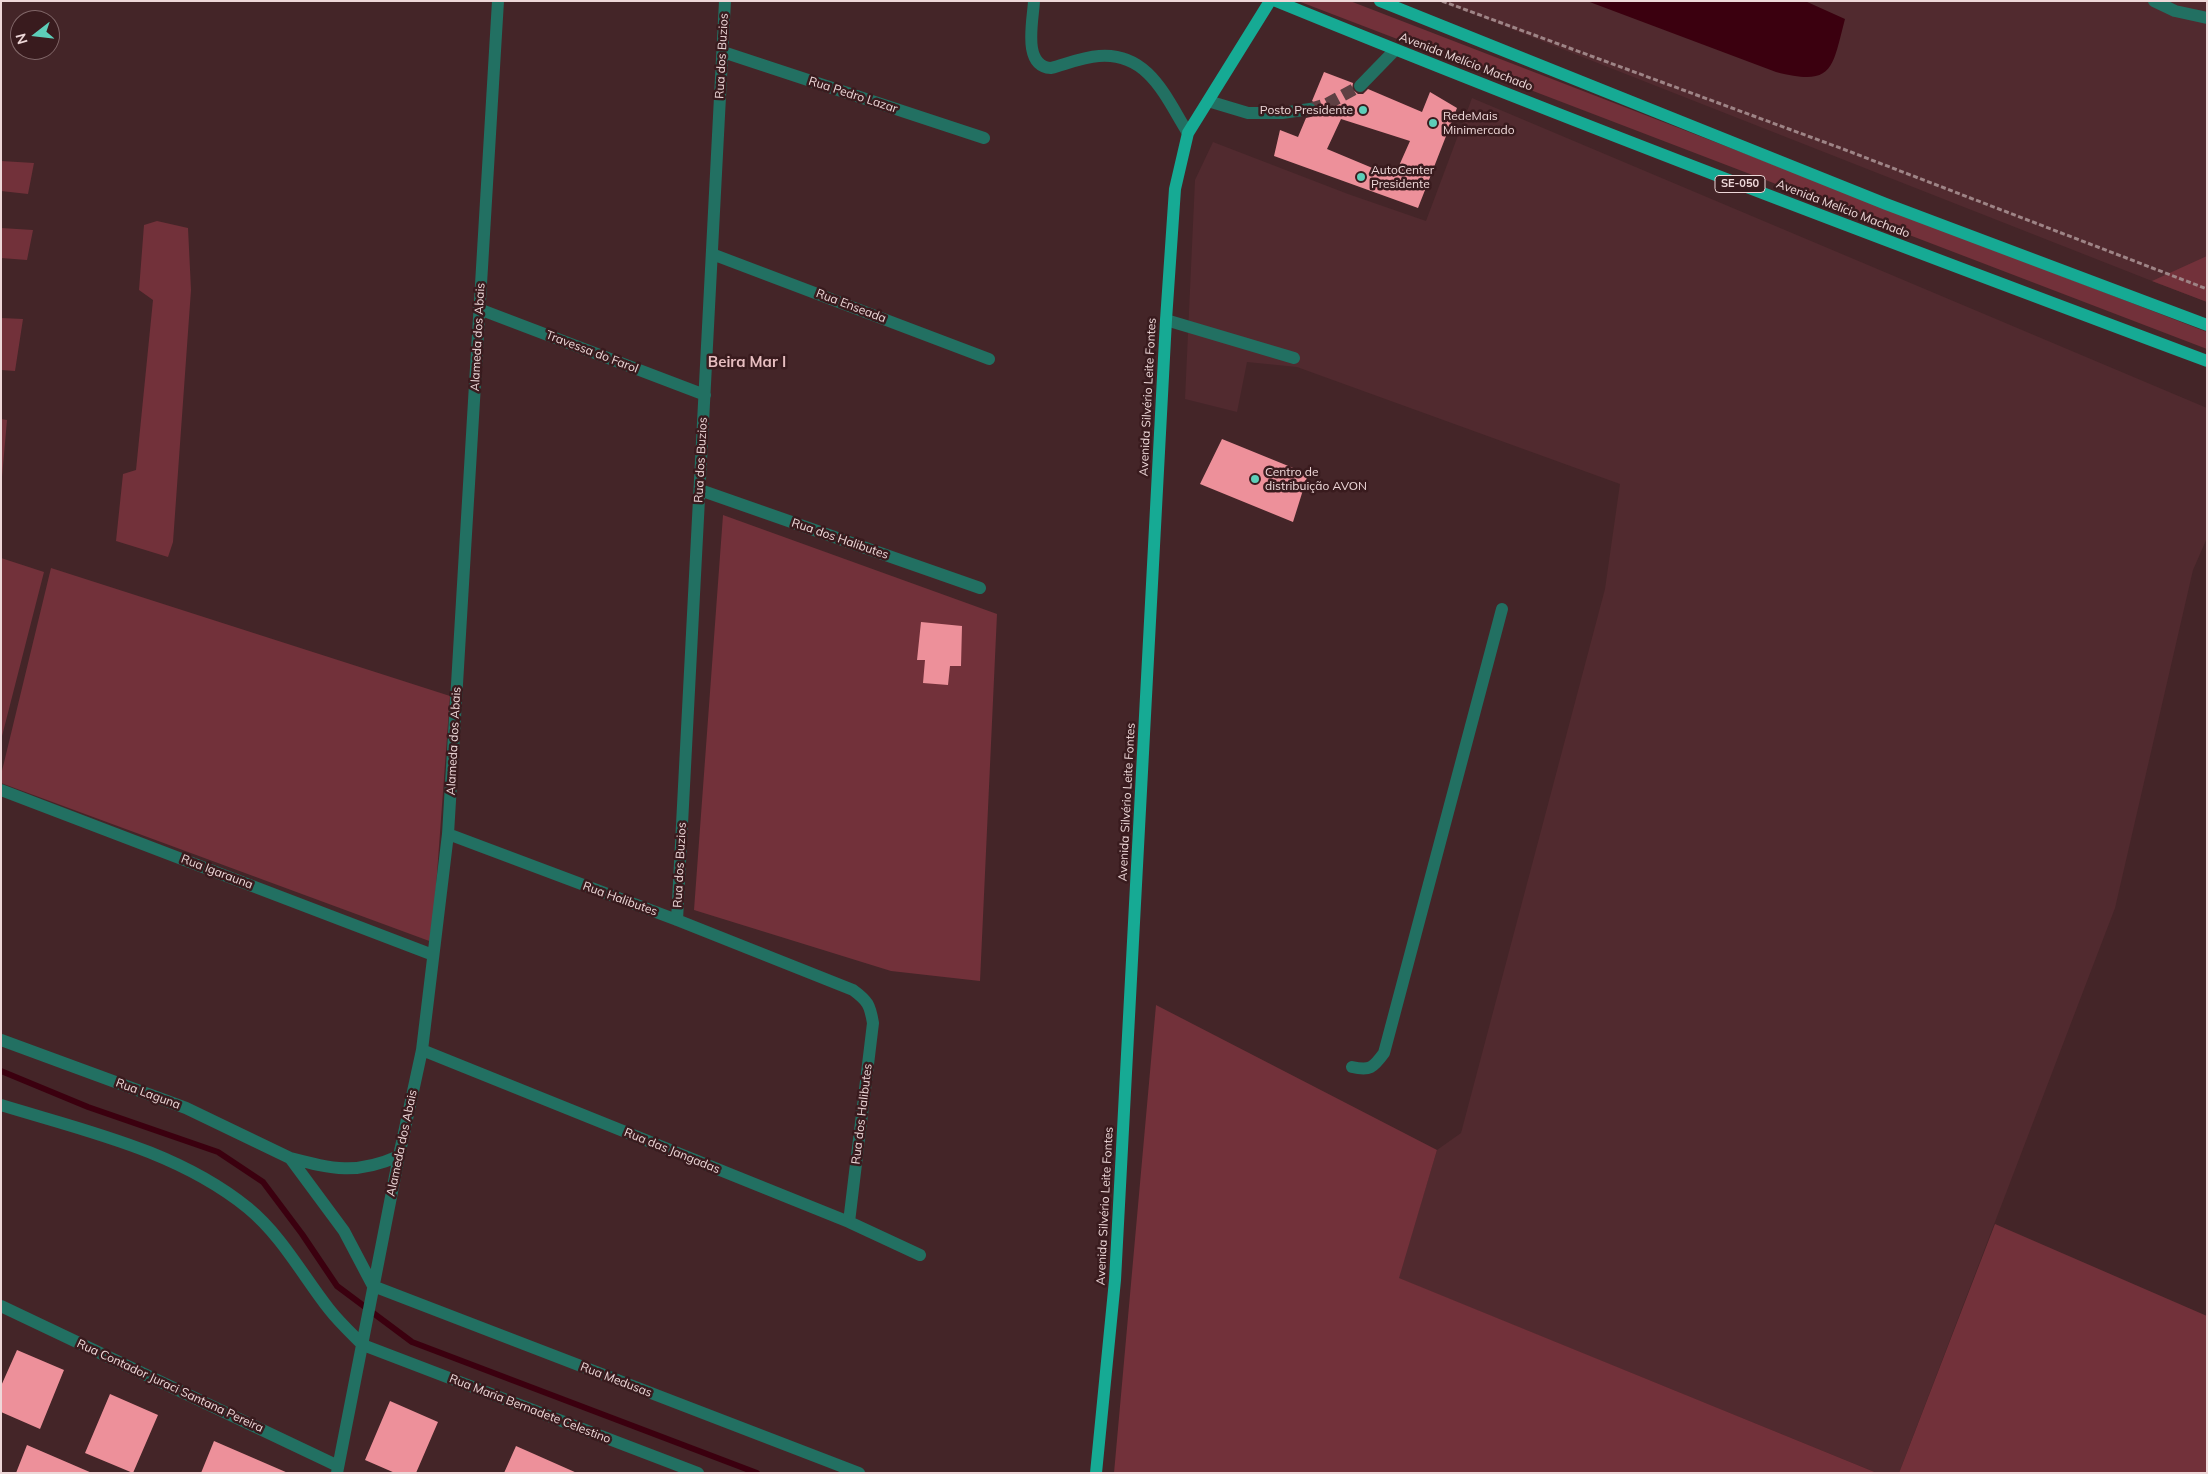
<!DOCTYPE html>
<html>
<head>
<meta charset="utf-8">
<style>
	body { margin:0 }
	#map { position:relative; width:2208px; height:1474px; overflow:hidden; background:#442528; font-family:Mulish,sans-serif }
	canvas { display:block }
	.frame { position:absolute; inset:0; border:2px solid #eed8d9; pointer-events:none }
	.north { position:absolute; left:10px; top:10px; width:50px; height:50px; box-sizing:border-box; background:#391b1e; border:1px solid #816769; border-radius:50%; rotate:254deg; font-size:14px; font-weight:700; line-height:20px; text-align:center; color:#eed8d9 }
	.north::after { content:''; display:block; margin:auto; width:18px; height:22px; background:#5dceb9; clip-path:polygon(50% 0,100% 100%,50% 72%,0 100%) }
</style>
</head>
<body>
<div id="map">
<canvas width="2208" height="1474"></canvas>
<div class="frame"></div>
<div class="north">N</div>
</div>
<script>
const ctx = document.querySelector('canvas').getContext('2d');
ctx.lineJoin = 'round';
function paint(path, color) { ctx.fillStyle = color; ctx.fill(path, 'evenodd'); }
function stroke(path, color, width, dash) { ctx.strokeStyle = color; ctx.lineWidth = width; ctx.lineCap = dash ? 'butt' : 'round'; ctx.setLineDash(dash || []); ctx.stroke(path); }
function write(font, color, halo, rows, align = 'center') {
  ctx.font = font + ' Mulish,sans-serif'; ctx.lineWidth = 5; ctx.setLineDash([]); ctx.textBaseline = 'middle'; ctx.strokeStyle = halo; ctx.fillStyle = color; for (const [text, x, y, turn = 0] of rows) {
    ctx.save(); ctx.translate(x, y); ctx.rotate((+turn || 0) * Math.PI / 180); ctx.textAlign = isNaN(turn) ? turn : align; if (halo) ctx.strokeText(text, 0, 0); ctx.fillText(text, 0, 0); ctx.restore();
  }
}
paint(new Path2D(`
	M1440,1H2207V302L2152,281Z
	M1472,98L2207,408V538L2193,570L2115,908L1899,1473H1877L1398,1278L1437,1150L1461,1133L1605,589L1620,484L1297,367L1247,362L1237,412L1185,399L1195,180L1213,142L1348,194L1426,221Z`), '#512a2f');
paint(new Path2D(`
	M1298,1H1350L2207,332V349Z
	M1,161L34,163L28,194L1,191Z
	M157,221L188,228L191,290L173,542L168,557L116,541L123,474L136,470L153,300L139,290L144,225Z
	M1,228L33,230L27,260L1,258Z
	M2207,256V302L2152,281Z
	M1,318L23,319L15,371L1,370Z
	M1,419L7,420L1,488Z
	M723,515L997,614L980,981L891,971L694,910Z
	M1,558L44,572L1,740Z
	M51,568L450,696L432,942L1,783V775Z
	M1156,1005L1437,1150L1399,1278L1877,1473H1114Z
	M1995,1224L2207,1316V1473H1899Z`), '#72313a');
paint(new Path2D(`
	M1587,1H1805L1845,19C1832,68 1834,87 1776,72Z`), '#3b000f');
stroke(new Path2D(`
	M1,1071L88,1107L218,1152L263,1182L302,1234L337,1286L412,1342L757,1473`), '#3b000f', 6);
paint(new Path2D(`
	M1324,72L1353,83L1352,89L1358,94H1363L1368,89L1422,112L1430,92L1457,108L1418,208L1274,156L1280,130L1298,137L1306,118L1315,116L1317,112V104L1312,101ZM1341,119L1410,141L1394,177L1327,149Z
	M1222,439L1308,474L1293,522L1200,484Z
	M921,622L962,626L961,666H950L948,685L923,683L925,660H917Z
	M17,1350L64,1370L40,1429L1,1412V1386Z
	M110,1394L158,1415L133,1473L85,1453Z
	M390,1401L438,1422L416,1473H395L365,1460Z
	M214,1441L288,1473H201Z
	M27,1445L92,1473H16Z
	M516,1446L577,1473H504Z`), '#ed909a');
stroke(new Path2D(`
	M1310,109L1327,104L1360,86`), '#5e4043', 12, [12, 6]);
stroke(new Path2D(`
	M1442,1L1843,149L2207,289`), '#9e8486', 3, [5, 2.5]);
stroke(new Path2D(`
	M1034,1C1033,21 1022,66 1051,68C1066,64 1083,57 1099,56C1149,52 1166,98 1188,133
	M2154,1L2175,11L2207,18
	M723,52L984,138
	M1360,86L1395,50
	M1208,101L1248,113H1282L1310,109
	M712,254L989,359
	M479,309L705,395
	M1166,320L1294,358
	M700,490L980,588
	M1,790L433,955
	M448,834L677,920L853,990C868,1001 870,1005 873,1023L849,1222
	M677,920L725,1
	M1,1040L186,1108L290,1158L344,1231L373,1286L859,1473
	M422,1050L849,1222L920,1255
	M1352,1067C1370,1071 1373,1068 1384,1053L1502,609
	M1,1105C86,1131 178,1151 248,1208C282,1236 303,1276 329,1309C339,1322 351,1333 363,1345L698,1473
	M290,1158C333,1169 356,1175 399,1156
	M1,1306L338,1466
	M337,1473L399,1156L422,1050L448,834L498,1`), '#227062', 12);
stroke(new Path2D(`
	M1276,1C1584,127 1895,244 2207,361
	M1380,1L1886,204L2207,325
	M1096,1473L1115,1280L1166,320L1175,189L1188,133L1270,1`), '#16aa94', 12);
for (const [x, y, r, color] of [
	[1363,110,5,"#5dceb9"],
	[1433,123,5,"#5dceb9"],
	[1361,177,5,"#5dceb9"],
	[1255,479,5,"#5dceb9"]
]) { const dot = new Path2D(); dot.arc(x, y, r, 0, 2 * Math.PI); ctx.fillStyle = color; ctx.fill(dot); stroke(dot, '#391b1e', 2); }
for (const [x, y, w] of [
	[1740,184,50]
]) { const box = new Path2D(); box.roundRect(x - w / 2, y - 8.5, w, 17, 4); ctx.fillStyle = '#391b1e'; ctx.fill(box); stroke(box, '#eed8d9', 1); }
write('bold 11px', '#eed8d9', null, [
	["SE-050",1740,184]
]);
write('12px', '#eed8d9', '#391b1e', [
	["Rua dos Buzios",722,56,-87],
	["Avenida Melício Machado",1466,62,21],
	["Rua Pedro Lazar",853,95,18],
	["Avenida Melício Machado",1843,209,21],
	["Rua Enseada",851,306,21],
	["Alameda dos Abais",478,337,-87],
	["Travessa do Farol",592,352,21],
	["Avenida Silvério Leite Fontes",1148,397,-87],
	["Rua dos Buzios",701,460,-87],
	["Rua dos Halibutes",840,539,19],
	["Alameda dos Abais",454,741,-87],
	["Avenida Silvério Leite Fontes",1127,802,-87],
	["Rua dos Buzios",680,865,-87],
	["Rua Igarauna",217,872,21],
	["Rua Halibutes",620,899,20],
	["Rua Laguna",148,1094,20],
	["Rua dos Halibutes",862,1114,-83],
	["Alameda dos Abais",402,1143,-78],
	["Rua das Jangadas",672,1151,22],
	["Avenida Silvério Leite Fontes",1105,1206,-87],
	["Rua Medusas",616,1380,21],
	["Rua Contador Juraci Santana Pereira",170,1386,25],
	["Rua Maria Bernadete Celestino",530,1409,21]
]);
write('12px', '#eed8d9', '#391b1e', [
	["Posto Presidente",1353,110,"right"],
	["RedeMais",1443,116],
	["Minimercado",1443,130],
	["AutoCenter",1371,170],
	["Presidente",1371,184],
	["Centro de",1265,472],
	["distribuição AVON",1265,486]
], 'left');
write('bold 15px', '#e7bec0', '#391b1e', [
	["Beira Mar I",747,362]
]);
</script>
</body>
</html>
